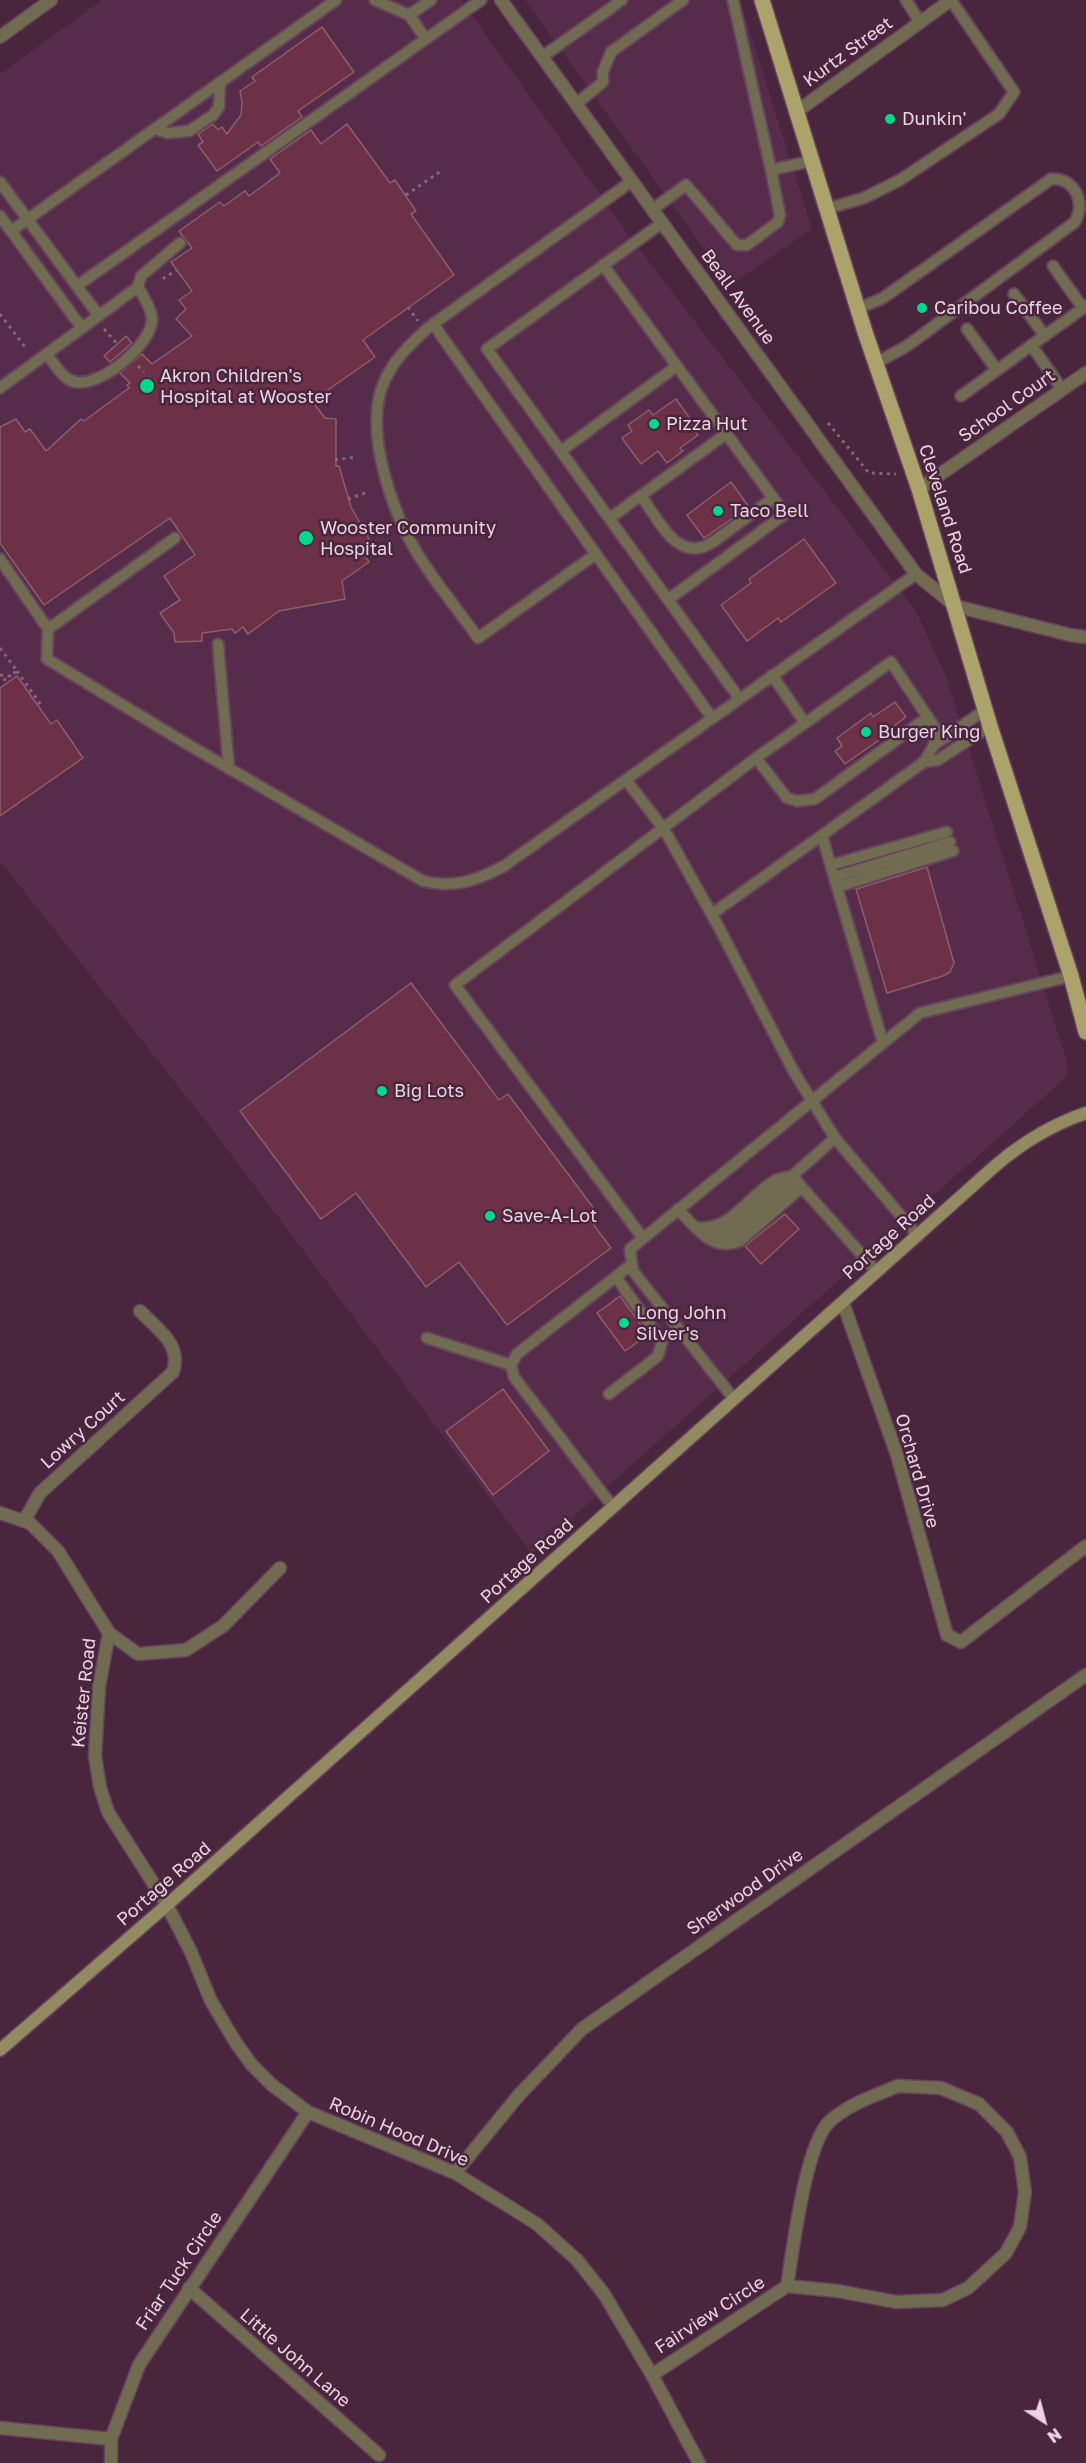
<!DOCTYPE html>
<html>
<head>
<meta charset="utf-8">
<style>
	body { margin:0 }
	#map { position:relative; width:1086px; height:2463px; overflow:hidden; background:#49253e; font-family:"Golos Text",sans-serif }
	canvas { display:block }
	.north { position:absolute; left:1014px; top:2391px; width:60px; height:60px; -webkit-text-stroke:4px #49253e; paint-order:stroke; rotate:144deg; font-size:16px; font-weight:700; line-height:24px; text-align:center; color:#ead3e2 }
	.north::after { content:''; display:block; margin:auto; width:21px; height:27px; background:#ead3e2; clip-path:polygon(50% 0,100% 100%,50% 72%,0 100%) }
</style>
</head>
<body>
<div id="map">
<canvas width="1086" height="2463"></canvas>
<div class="north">N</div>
</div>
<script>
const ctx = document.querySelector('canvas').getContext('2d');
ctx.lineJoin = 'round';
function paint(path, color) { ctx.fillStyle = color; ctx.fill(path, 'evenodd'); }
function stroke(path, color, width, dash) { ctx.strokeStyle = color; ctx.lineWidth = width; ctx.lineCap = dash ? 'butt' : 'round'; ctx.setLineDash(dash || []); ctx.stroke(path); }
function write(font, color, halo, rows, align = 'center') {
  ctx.font = font + ' "Golos Text",sans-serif'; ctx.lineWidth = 5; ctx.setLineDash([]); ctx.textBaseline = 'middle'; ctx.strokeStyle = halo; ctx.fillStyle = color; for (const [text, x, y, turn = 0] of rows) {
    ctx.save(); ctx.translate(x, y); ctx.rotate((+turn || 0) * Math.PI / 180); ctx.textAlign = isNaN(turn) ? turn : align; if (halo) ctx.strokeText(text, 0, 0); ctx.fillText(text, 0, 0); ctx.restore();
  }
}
paint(new Path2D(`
	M102,0H461L628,234L916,611L947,679L1067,1062V1073L1063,1080L532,1554L208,1124L0,861V74Z
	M525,0H740L812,229L730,285Z`), '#562c4a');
const building = new Path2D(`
	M322,27L354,72L298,111L302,117L261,146L258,142L217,171L198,145L203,142L198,134L213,124L218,130L222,127L227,134L241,115L242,102L240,91L255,81L252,77Z
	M347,124L390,183L395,180L416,211L411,214L454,275L363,340L375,357L312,401L325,418L336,419V466H339L351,507L369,539L358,547L369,562L342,581L345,599L279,611L248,634L243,627L235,633L232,629L202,633V641L175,642L174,633L160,613L180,600L164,576L195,555L170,518L44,605L0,543V427L16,419L25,432L30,429L46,451L81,419L84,421L129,388L127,385L130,383L120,373L142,354L152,364L192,336L176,319L186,309L179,300L192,291L171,262L192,248L179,231L220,202L224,206L245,191L249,196L280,173L270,159L311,130L321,144Z
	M126,336L132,343L110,362L104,356Z
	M676,399L694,424L691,426L698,435L680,448L683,451L667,463L658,451L641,464L622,438L632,431L628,425L649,410L653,415Z
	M731,482L749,507L704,538L687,515Z
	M804,539L836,583L781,622L778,618L747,641L721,605L751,583L749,579Z
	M17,676L51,724L57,720L83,758L0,816V688Z
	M895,702L906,717L887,731L889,733L845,764L835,751L842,746L837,738L871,713L873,717Z
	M927,867L954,963L950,972L943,976L887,993L856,889Z
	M411,983L499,1100L508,1094L595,1210L587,1216L611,1248L507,1325L459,1262L426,1287L356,1193L321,1219L240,1111Z
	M785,1214L799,1229L761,1264L745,1246Z
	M620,1296L648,1335L625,1351L597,1313Z
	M503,1389L549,1451L493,1495L446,1431Z`);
paint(building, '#6c3147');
stroke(building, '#8c5d6c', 1.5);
const service = new Path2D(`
	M375,0L409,15L426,39
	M733,0L771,170L811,161
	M906,0L920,22
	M409,15L431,0
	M542,57L622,0
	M576,104L603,82V72L611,52L683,0
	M155,129L168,133L189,131L213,115L219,107L220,82
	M0,182L99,316
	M653,209L686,185L737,245H747L778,222L780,215L771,170
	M826,209L864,198L900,180L999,114L1014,92L951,0
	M0,216L82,328
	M662,223L487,349L739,698
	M11,231L336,0
	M603,265L785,514L669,599
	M1053,266L1083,308
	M77,286L481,0
	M1014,294L1045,336
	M857,309L883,298L1051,179C1075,177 1086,203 1075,222L907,346L876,363
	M433,324L712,718
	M967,329L997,370
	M1031,345L1062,389
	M47,354C53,362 59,373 68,379C93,396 155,343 152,317C150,306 143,296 138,287
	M0,388L138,287L141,276L180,243
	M961,396L1086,306
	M561,451L677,366
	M641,496C659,520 678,565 713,542L773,498
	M610,518L726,434
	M596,554L478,638C459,611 437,585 419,556C393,515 365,435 382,387C391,362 409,345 429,327L632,181
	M0,559L48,629L47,659L182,741L423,881C453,889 478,880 504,866L916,574
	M48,629L175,538
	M218,644L229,769
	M772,675L805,723
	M756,758L787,798L797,801L815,799L928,717
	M924,762L938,760L990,726
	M626,780L664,829L716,922L794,1072L835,1138L918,1236
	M822,836L883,1043
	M831,865L947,832
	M834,877L950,842
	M837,887L953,851
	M712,914L924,762L934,745L985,710
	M835,1138L792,1176L877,1272
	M678,1209C695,1227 713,1253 740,1241L802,1187
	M695,1227C730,1233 747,1197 774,1181C779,1178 786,1177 792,1176
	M705,1233L719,1234L730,1229L790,1178
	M642,1237L455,985L756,758L891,662L937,731L934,745
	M719,1239L735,1235L797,1181
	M427,1338L511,1365
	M609,1394L658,1356L662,1342L616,1277
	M734,1399L633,1271L630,1249L920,1013L1071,976
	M613,1507L514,1377L511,1365L517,1354L632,1264`);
const minor = new Path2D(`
	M0,37L51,0
	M796,112L951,0
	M919,489L1086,373
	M955,606L1070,635L1086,637
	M843,1303L897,1455L947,1635L961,1642L1086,1546
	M0,1513L30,1523L58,1551L109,1633L99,1687L95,1756L100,1787L108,1812L167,1905L191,1952L211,2001L236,2043L252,2065L272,2085L308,2112L455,2173L537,2224L577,2260L604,2294L652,2375L699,2463
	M24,1521L40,1493L173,1372C182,1344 158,1330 140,1311
	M109,1633L138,1654L186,1650L223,1626L280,1568
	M898,2086L941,2088L979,2104L1007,2132L1020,2157L1025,2192L1020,2227L1006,2253L968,2288L943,2300L896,2302L838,2291L787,2286C793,2250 805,2146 829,2122C848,2104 874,2096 898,2086Z
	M455,2173L519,2095L582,2029L1086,1675
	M189,2288L379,2455
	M652,2375L787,2286
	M0,2428L111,2439
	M111,2463V2439L139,2365L308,2112`);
const tertiary = new Path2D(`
	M501,0L916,574L954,605`);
const secondary = new Path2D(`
	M0,2050L167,1905L995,1166C1023,1142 1051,1125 1086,1113`);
const primary = new Path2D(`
	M762,0L865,332L919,489L990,726L1071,976L1086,1032`);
stroke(service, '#66445c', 14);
stroke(minor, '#66445c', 15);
stroke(tertiary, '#66445c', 15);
stroke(secondary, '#66445c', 15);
stroke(primary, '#66445c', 18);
stroke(new Path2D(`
	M406,195L441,171
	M163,279L176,270
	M408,307L418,321
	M0,314L25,347
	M104,329L119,346
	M138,366L144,372
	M828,423L869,473L896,474
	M335,460L356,457
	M348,499L365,493
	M0,648L17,671L10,676
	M17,671L41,705
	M0,675L10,676L0,683`), '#84657a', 3, [3, 4.5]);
stroke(service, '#706b51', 10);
stroke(minor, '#706b51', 12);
stroke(tertiary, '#706b51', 12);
stroke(secondary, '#928a60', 12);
stroke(primary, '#aca26b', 15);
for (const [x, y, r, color] of [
	[890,119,6,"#00d98c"],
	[922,308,6,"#00d98c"],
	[147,386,8,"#00d98c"],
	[654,424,6,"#00d98c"],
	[718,511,6,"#00d98c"],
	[306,538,8,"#00d98c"],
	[866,732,6,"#00d98c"],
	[382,1091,6,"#00d98c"],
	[490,1216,6,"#00d98c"],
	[624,1323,6,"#00d98c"]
]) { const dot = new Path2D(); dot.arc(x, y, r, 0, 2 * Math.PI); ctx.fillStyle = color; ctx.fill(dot); stroke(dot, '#49253e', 2); }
write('18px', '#ead3e2', '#49253e', [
	["Kurtz Street",848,52,-36],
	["Beall Avenue",738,297,54],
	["School Court",1007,406,-35],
	["Cleveland Road",945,509,72],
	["Portage Road",889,1237,-42],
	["Lowry Court",83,1430,-42],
	["Orchard Drive",917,1471,74],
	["Portage Road",527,1561,-42],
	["Keister Road",84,1693,-84],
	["Portage Road",164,1884,-41],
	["Sherwood Drive",745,1892,-35],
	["Robin Hood Drive",399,2132,23],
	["Friar Tuck Circle",179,2271,-56],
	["Fairview Circle",710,2315,-33],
	["Little John Lane",295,2358,41]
]);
write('18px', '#ead3e2', '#49253e', [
	["Dunkin'",902,119],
	["Caribou Coffee",934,308],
	["Akron Children's",160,376],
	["Hospital at Wooster",160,397],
	["Pizza Hut",666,424],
	["Taco Bell",730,511],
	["Wooster Community",320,528],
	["Hospital",320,549],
	["Burger King",878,732],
	["Big Lots",394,1091],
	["Save-A-Lot",502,1216],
	["Long John",636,1313],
	["Silver's",636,1334]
], 'left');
</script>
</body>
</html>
